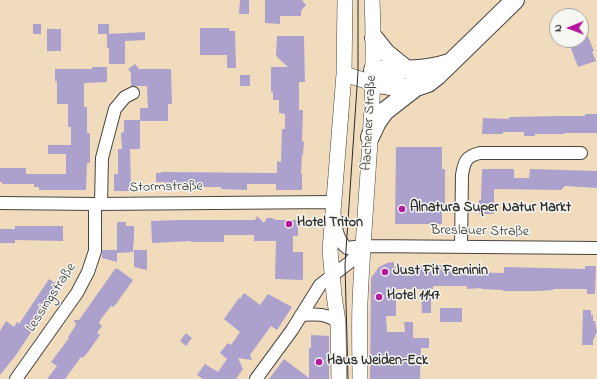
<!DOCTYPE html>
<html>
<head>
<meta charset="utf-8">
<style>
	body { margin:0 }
	#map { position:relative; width:597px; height:379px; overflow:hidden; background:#f1dbbd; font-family:"Indie Flower",sans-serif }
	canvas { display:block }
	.north { position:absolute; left:549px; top:8px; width:40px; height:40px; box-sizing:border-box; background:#f6f6f2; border:1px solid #a5a5a2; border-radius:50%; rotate:269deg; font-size:11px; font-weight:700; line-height:16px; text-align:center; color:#2b2b2b }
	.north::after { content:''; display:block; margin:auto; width:14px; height:18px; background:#b5179e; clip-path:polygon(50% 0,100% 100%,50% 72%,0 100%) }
</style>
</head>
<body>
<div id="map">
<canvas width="597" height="379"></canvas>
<div class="north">N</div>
</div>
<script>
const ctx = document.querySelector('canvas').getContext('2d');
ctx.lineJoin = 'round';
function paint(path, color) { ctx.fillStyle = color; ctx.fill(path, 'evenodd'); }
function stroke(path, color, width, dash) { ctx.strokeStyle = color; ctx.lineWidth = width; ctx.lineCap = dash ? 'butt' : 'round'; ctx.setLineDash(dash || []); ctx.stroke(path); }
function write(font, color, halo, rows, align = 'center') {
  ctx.font = font + ' "Indie Flower",sans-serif'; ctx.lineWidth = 3; ctx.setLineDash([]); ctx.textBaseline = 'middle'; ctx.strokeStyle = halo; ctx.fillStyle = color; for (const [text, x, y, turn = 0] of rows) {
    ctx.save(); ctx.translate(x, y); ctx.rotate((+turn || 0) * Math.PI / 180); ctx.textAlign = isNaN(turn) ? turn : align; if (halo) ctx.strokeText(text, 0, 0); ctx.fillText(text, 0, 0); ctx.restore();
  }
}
paint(new Path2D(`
	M240,0H249V14H239Z
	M265,0H302L306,5L301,11V16H280V24L265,23Z
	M581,20L594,51L592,52L596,61L578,67L569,43L581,40Z
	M33,24H41V34H33Z
	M98,24H109V34L145,32V40L125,41V64H109V48H107V34H98Z
	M200,28H229V31H235L236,68H227V55H200Z
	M47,29H61V51H47Z
	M277,36H304L305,82H299V110H303L302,142L304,141L303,155H302L301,174H302V190H276V184H247V190L221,189V187H194V184H174V186H165V182H156V173H161V172L277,173V161L281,162L282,129H285V114L279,113V100H273V92H271V67H288L276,56Z
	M135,64L139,69H171L172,104H168V121H140V149H130L131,191H114V174H118V149H122L121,133L124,132V120H140V108H148L147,86H131V73L128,69Z
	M92,67H107V82L84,83V107H87V133H90V163H87L86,190H39V187H34V184H2V182H0V168H26V174H66V154H48V145H71V127H68V104H57V81H55V69H92Z
	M240,75H250V86H240Z
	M585,114H597V133H564V134H535V136H524V132H503V134H482L483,118L509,119V117L561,116H585Z
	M396,147H442V169H445V208H442V224H395Z
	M482,169H514V178H529L530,169L597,171V188L565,186L561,190L494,189V214H479V200H481Z
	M257,216L264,223L267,218H272L276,220H298V236H293V252H303V280L275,279L276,241H254V235H224V242H191V241L152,243L151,221L179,220H255Z
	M117,222H126V226H134V236L133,252L117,253V262L102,258V250H117Z
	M15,226H63V241L15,240V243H0V229H15Z
	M134,250H147V270L134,267Z
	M394,262V267L443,265V268L467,267V272L504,273V267L585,269V266H596L595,294H587V289H553V290L537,291H503V290L481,289V288L467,289V286H433V289H431V313H422L421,289H396V316H386L387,332H405L404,322H413V338H429V348H421L420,379H370L371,278L379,267L387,263Z
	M115,269H118L133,280L116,304L113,307L111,306L101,319L99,323L102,326L97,333L100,335L88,352L83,358L81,357L65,379H47L57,366L51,362L69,338L68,337L76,325L74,320H79Z
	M49,279L61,287L16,355L0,375V331L6,321L14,327L17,322L19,324Z
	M244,293L260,305L268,294L292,307L277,330L271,326L250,355L252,360L238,358L243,369L236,379H203L197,375L205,364L218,372L227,359L220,353L228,343L231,345L240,332L224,319L239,298L240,299Z
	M440,308H462V322H440Z
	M583,310H591V315H593V321H595L597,332L593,340V345H582Z
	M186,333L192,338L186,346L180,341Z
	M311,335L329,336V379H269L284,359L309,378V348H311Z`), '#aca0cd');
const minor = new Path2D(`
	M0,203L95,204L333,202C335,217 334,238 347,248L363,246L597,248
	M101,204L102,158L115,109L125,97L133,93
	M461,247L462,175C464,162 466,156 480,153H581
	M301,315C316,314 325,313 338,322
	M16,379L77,293L88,272L95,251V204
	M256,379L292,330L320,285L350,262L363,246`);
const major = new Path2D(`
	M344,74L373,83
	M339,379L338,322L334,295L330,250L344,74L345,0
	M360,379C360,354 359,328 360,303C364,202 377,101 372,0`);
const highway = new Path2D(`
	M374,38L386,53L407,70
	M373,70C399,70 424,71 449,63
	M373,83L403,88L416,87
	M370,137L377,122L385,111L416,87L428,83L437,76L515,0`);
stroke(minor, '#494541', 14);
stroke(major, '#494541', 16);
stroke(highway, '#494541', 20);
stroke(minor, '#fff', 12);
stroke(major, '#fff', 15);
stroke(highway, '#fff', 18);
stroke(new Path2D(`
	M348,379L345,265L358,72V0`), '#2b2b2b', 1);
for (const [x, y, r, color] of [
	[402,209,4,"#b5179e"],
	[289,224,4,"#b5179e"],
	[385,272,4,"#b5179e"],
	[379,297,4,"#b5179e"],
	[319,362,4,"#b5179e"]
]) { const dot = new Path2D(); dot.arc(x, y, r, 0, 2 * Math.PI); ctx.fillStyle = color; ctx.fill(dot); stroke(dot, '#f6f6f2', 1.5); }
write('14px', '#2b2b2b', '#f6f6f2', [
	["Aachener Straße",370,123,-87],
	["Stormstraße",166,188,-1],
	["Breslauer Straße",480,232,1],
	["Lessingstraße",52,298,-57]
]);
write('bold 14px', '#2b2b2b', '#f6f6f2', [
	["Alnatura Super Natur Markt",410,209],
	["Hotel Triton",297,224],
	["Just Fit Feminin",393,272],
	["Hotel 1147",387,297],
	["Haus Weiden-Eck",327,362]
], 'left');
</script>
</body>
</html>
